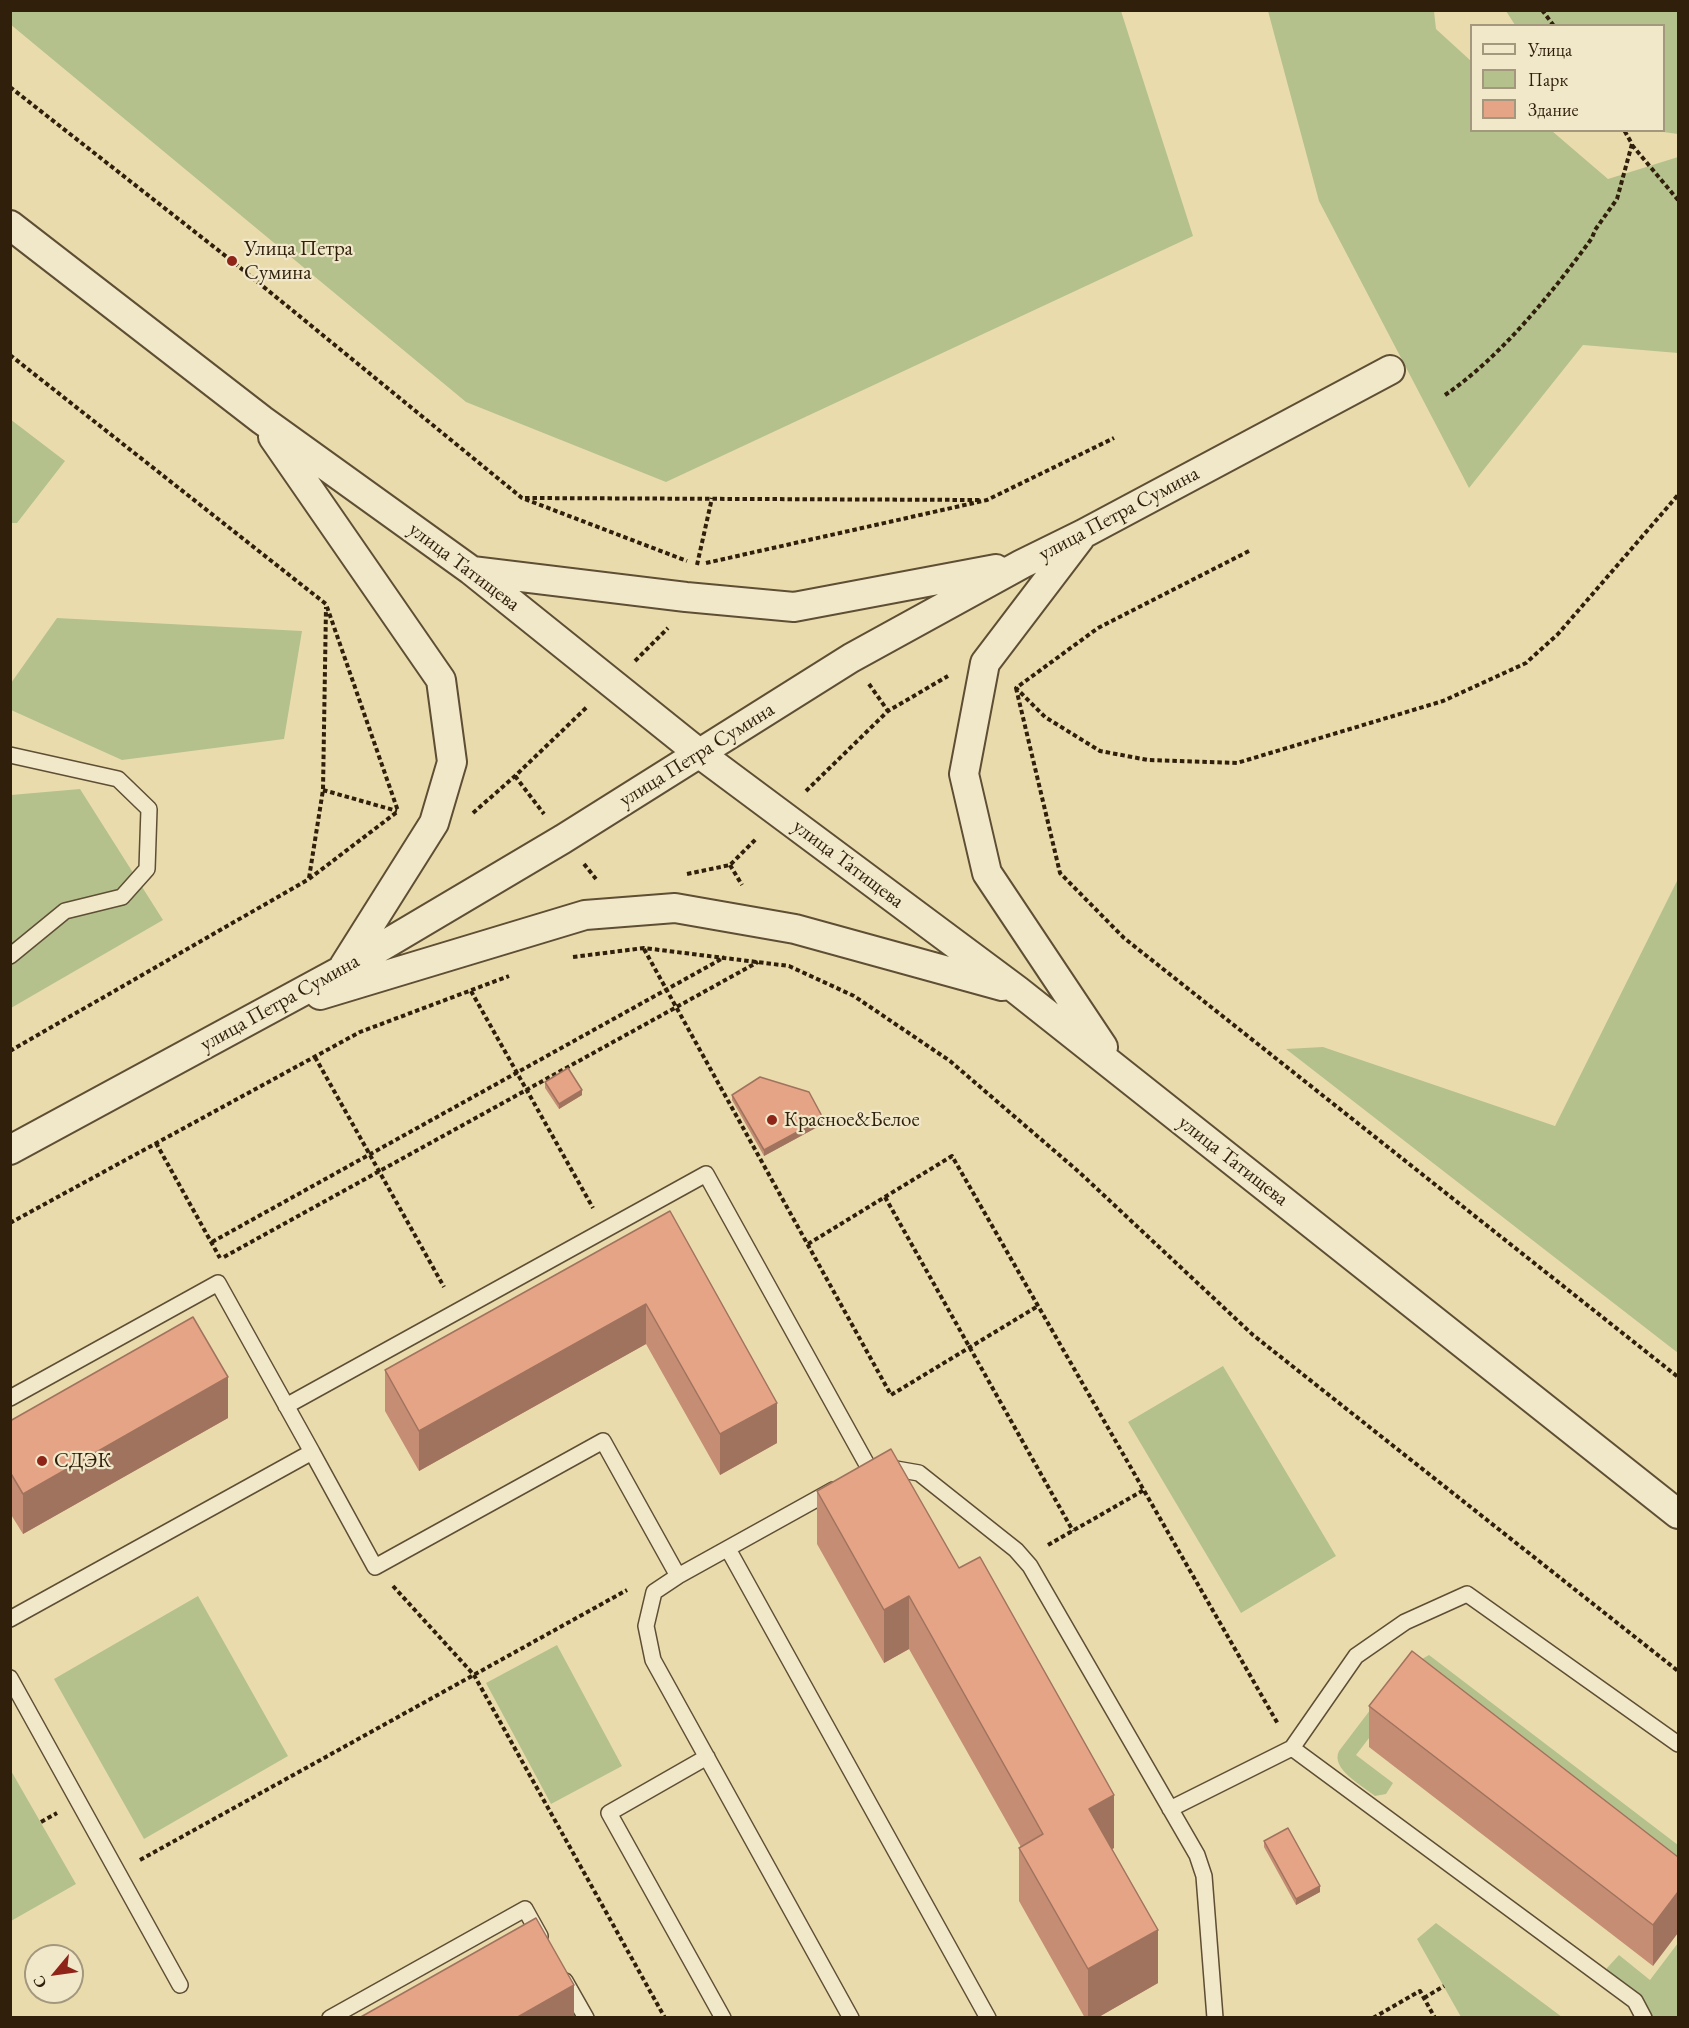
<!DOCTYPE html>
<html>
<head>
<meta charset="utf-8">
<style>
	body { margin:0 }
	#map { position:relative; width:1689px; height:2028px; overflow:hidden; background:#eadbad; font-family:"EB Garamond",serif }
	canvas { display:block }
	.frame { position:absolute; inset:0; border:12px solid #2f1f0b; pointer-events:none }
	.legend { position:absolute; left:1470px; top:24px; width:195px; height:108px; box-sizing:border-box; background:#f1e8ca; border:2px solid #a3987e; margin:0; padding:8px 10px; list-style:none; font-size:18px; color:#2f1f0b }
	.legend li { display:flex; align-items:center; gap:12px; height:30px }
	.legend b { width:30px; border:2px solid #a3987e }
	.north { position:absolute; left:24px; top:1944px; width:60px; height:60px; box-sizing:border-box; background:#f1e8ca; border:2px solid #a3987e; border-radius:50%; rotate:241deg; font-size:16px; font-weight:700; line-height:24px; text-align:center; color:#2f1f0b }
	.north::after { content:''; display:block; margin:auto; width:21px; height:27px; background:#8f2418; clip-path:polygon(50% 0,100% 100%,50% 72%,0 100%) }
</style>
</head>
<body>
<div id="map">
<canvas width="1689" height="2028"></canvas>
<div class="frame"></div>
<ul class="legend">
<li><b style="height:8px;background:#f1e8ca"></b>Улица</li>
<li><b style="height:16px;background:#b4c18c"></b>Парк</li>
<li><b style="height:16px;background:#e5a486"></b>Здание</li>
</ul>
<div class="north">С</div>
</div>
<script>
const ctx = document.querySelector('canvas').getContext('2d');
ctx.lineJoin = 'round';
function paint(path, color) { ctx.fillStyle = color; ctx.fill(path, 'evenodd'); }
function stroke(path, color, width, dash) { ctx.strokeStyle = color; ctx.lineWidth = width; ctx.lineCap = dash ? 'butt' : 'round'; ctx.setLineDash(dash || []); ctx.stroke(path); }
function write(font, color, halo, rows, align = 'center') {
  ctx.font = font + ' "EB Garamond",serif'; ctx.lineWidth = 4.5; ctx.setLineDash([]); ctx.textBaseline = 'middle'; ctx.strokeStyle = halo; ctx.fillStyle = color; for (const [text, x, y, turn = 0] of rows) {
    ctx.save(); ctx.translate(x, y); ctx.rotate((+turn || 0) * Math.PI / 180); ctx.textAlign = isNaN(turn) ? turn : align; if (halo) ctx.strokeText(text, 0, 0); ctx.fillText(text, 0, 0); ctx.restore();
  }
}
paint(new Path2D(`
	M349,10L1121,11L1193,236L666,482L466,402L10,24L11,10Z
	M1268,11H1434L1436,29L1471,61L1472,130L1552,131L1608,179L1678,157V353L1583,345L1469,488L1319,201Z
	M1506,11H1678V134L1656,131L1664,130V26L1515,25Z
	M10,419L65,461L17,523H11Z
	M57,618L302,631L284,739L122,760L11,710V683Z
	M80,789L163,920L11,1008V795Z
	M1678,879V1353L1286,1049L1323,1047L1555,1126Z
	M1223,1366L1336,1556L1241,1613L1128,1422Z
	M198,1596L288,1756L144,1839L54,1679Z
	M557,1645L622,1766L551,1804L486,1683Z
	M1429,1655L1678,1845V1886L1412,1682L1356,1755L1393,1783L1386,1794L1375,1796C1363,1786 1330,1769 1339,1751L1399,1672Z
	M10,1769L76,1884L11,1921H10Z
	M1436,1923L1562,2017H1461L1417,1939Z
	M1678,1943V2017H1651L1607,1975V1968L1619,1955L1650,1980Z`), '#b4c18c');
const lane = new Path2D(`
	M10,755L118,779L149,809L147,869L122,897L65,911L10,956
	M10,1398L218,1283L312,1452
	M286,1406L706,1174L870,1470L896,1469L919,1473L1016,1550L1030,1566L1197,1855L1204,1876L1215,2018
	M833,1490L678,1576L654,1592L646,1626L653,1660L851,2018
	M728,1549L988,2018
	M10,1619L312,1452L375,1567L603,1441L678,1576
	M10,1678L180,1985
	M1292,1748L1635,2001L1644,2018
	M707,1757L609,1813L723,2018
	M1170,1809L1292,1748L1356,1656L1405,1622L1467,1594L1678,1744
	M565,1981L586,2018
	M330,2018L525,1909L540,1936`);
const street = new Path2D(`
	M10,225L262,420L472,571L700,754L1017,990L1678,1514
	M273,437L441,680L452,762L434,823L344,966
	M1080,538L985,663L964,774L987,873L1103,1047
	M472,571L686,597L794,607L996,569
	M320,995L585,915L675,908L795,929L1002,986
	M10,1150L342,970L563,839L851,658L1022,564L1083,534L1390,370`);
stroke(lane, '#5e4e34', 18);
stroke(street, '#5e4e34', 32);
stroke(new Path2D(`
	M1542,10L1554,26
	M10,87L232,261L522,498L687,561
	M1632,145L1678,200
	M10,355L326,604L398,811
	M1445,395C1501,357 1552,293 1592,238L1595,230L1617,199L1632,144L1624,130
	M525,498L980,500
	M1249,551L1098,628L1016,688L1045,717L1100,751L1148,760L1237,763L1443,701L1526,663L1558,634L1678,495
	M706,563L987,500L1114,438
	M697,565L712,498
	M635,661L668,628
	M869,684L888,711
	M1016,688L1060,873L1124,938L1678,1377
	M515,776L544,814
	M323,790L397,811
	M806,791L888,711L948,676
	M473,813L515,776L588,706
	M584,864L596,879
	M730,865L742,885
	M687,874L730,865L757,838
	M309,878L323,790L326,607
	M644,949L891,1395L1038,1306
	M573,957L644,948L789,966L854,996L950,1061L1079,1172L1253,1335L1678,1671
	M471,991L593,1208
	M10,1051L309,879L397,812
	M315,1057L444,1287
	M156,1143L220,1258
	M885,1197L1073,1531
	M10,1223L360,1032L509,976
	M212,1242L725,957
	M808,1244L952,1156L1278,1724
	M224,1257L758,962
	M1048,1545L1144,1490
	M393,1586L474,1675L665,2018
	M41,1822L57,1813
	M140,1860L627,1590
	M1424,1998L1444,1986
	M1373,2018L1420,1991L1435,2018`), '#2f1f0b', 4, [4.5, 3]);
stroke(lane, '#f1e8ca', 15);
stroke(street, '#f1e8ca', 28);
paint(new Path2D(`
	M545,1082L582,1095L559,1109L545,1088Z
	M732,1095L823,1124L764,1156L732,1100Z
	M670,1211L777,1443L720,1475L646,1344L419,1471L385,1411V1370Z
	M228,1418L23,1534L10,1513V1421Z
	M891,1449L1114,1848L1112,1849L1158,1983L1097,2018H1085L1019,1901V1848L1021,1847L909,1649L884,1663L817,1544V1491Z
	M1369,1706L1678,1857L1653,1966L1369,1747Z
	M1264,1841L1320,1892L1296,1905L1264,1847Z`), '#c58d73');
paint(new Path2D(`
	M582,1090V1095L559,1109V1104Z
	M823,1118V1124L764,1156V1150Z
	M646,1304V1344L419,1471V1431Z
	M228,1377V1418L23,1534V1494Z
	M777,1403V1443L720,1475V1434Z
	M909,1596V1649L884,1663V1610Z
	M1114,1795V1848L1089,1862V1809Z
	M1320,1886V1892L1296,1905V1899Z
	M1678,1892V1933L1653,1966V1925Z
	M1158,1930V1983L1097,2018H1088V1969Z
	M574,1985V2018H516Z`), '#a0735e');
const building = new Path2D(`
	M568,1068L582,1090L559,1104L545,1082Z
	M760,1077L809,1092L823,1118L764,1150L732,1095Z
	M670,1211L777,1403L720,1434L646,1304L419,1431L385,1370Z
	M193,1317L228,1377L23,1494L10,1472V1421Z
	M891,1449L959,1568L980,1557L1114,1795L1089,1809L1158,1930L1088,1969L1019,1848L1043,1834L909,1596L884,1610L817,1491Z
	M1412,1651L1678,1857V1892L1653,1925L1369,1706Z
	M1288,1828L1320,1886L1296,1899L1264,1841Z
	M536,1918L574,1985L516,2018H359Z`);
paint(building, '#e5a486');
stroke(building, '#a0735e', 1.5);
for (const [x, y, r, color] of [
	[232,261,6,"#8f2418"],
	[772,1120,6,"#8f2418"],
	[42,1461,6,"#8f2418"]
]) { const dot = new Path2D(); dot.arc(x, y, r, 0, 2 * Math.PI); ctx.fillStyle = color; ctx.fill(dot); stroke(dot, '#f1e8ca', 2); }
write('21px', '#2f1f0b', '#f1e8ca', [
	["Улица Петра",244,249],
	["Сумина",244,273],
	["Красное&Белое",784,1120],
	["СДЭК",54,1461]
], 'left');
write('21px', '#2f1f0b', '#f1e8ca', [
	["улица Петра Сумина",1119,514,-28],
	["улица Татищева",464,567,37],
	["улица Петра Сумина",697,755,-32],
	["улица Татищева",848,864,37],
	["улица Петра Сумина",280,1003,-29],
	["улица Татищева",1233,1161,38]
]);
</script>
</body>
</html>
